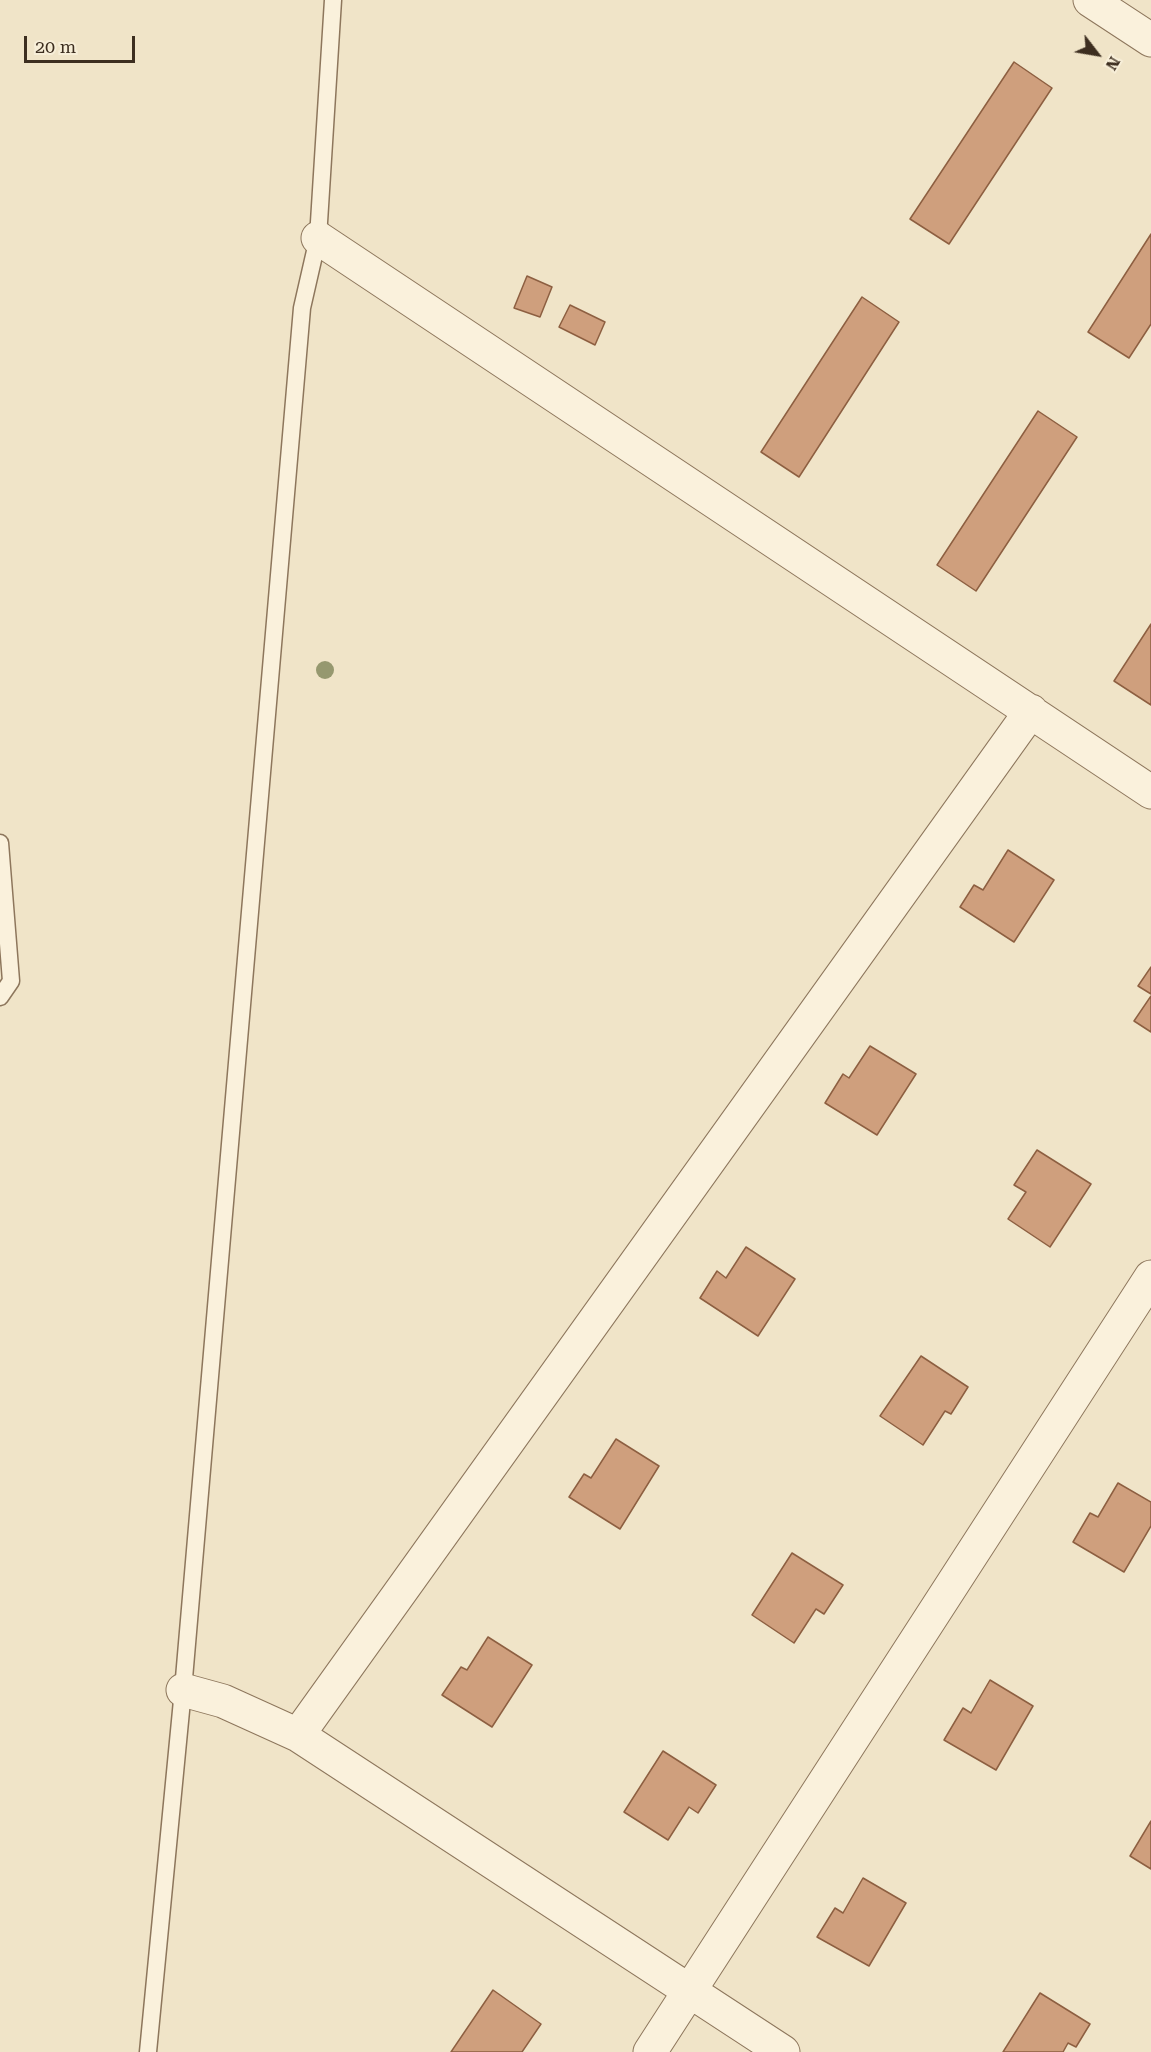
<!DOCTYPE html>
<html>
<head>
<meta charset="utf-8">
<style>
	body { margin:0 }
	#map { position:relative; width:1151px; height:2052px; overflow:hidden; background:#f0e4c8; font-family:"Roboto Serif",serif }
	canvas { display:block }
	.north { position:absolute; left:1067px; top:24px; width:60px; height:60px; -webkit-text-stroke:4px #f7eed8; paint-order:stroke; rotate:121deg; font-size:16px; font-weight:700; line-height:24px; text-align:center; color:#3d2e20 }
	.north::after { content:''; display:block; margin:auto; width:21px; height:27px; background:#3d2e20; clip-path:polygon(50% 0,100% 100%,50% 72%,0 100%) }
	.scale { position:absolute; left:24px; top:36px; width:111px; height:27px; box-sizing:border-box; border:3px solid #3d2e20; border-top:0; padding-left:8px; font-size:18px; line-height:21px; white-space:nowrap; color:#3d2e20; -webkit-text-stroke:4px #f7eed8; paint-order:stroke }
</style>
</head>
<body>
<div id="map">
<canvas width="1151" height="2052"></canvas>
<div class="north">N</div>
<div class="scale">20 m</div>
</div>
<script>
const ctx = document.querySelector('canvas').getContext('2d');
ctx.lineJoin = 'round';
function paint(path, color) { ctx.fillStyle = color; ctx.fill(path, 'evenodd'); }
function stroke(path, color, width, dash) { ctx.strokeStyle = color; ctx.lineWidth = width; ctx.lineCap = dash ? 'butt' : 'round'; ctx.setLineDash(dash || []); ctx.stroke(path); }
const building = new Path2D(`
	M1014,62L1052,88L949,244L910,219Z
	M1151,234V324L1129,358L1088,332Z
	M527,276L552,287L540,317L514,308Z
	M862,297L899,322L799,477L761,452Z
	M570,305L605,322L595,345L559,327Z
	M1038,411L1077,437L976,591L937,565Z
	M1151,624V705L1114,681Z
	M1008,850L1054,880L1014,942L960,907L974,885L983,890Z
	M1151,967V994L1138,986Z
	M1151,996V1032L1134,1021Z
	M870,1046L916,1074L877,1135L825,1103L843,1074L849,1078Z
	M1037,1150L1091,1184L1050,1247L1008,1219L1026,1192L1014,1185Z
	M746,1247L795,1279L758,1336L700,1298L717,1271L726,1278Z
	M921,1356L968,1387L951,1414L945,1411L923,1445L880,1416Z
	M616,1439L659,1466L620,1529L569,1497L584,1474L591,1478Z
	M1118,1483L1151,1502V1526L1124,1572L1073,1542L1090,1513L1098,1517Z
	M792,1553L843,1585L824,1614L816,1609L794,1643L752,1615Z
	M488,1637L532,1665L492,1727L442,1695L461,1667L467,1670Z
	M990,1680L1033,1706L996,1770L944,1740L963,1708L971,1713Z
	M663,1751L716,1785L698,1813L689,1807L668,1840L624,1812Z
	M1151,1821V1869L1130,1856Z
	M863,1878L906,1903L869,1966L817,1937L835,1908L843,1913Z
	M493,1990L541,2024L522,2052H451Z
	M1040,1993L1090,2024L1076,2047L1068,2043L1063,2052H1003Z`);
paint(building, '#cf9f7d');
stroke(building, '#8d5f41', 1.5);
const lane = new Path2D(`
	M0,843L11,981L0,997
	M148,2052L183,1690L302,308L318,238L333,0`);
const street = new Path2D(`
	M1090,0L1151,40
	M318,238L1151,792
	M183,1690L223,1701L298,1735L783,2052
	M298,1735L1031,711
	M650,2052L1151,1277`);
stroke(lane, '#8d765c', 19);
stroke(street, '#8d765c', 35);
stroke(lane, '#faf1dc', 16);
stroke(street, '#faf1dc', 33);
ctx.fillStyle = '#96986f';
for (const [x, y] of [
	[325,670]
]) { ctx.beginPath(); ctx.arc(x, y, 9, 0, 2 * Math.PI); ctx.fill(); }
</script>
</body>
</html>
